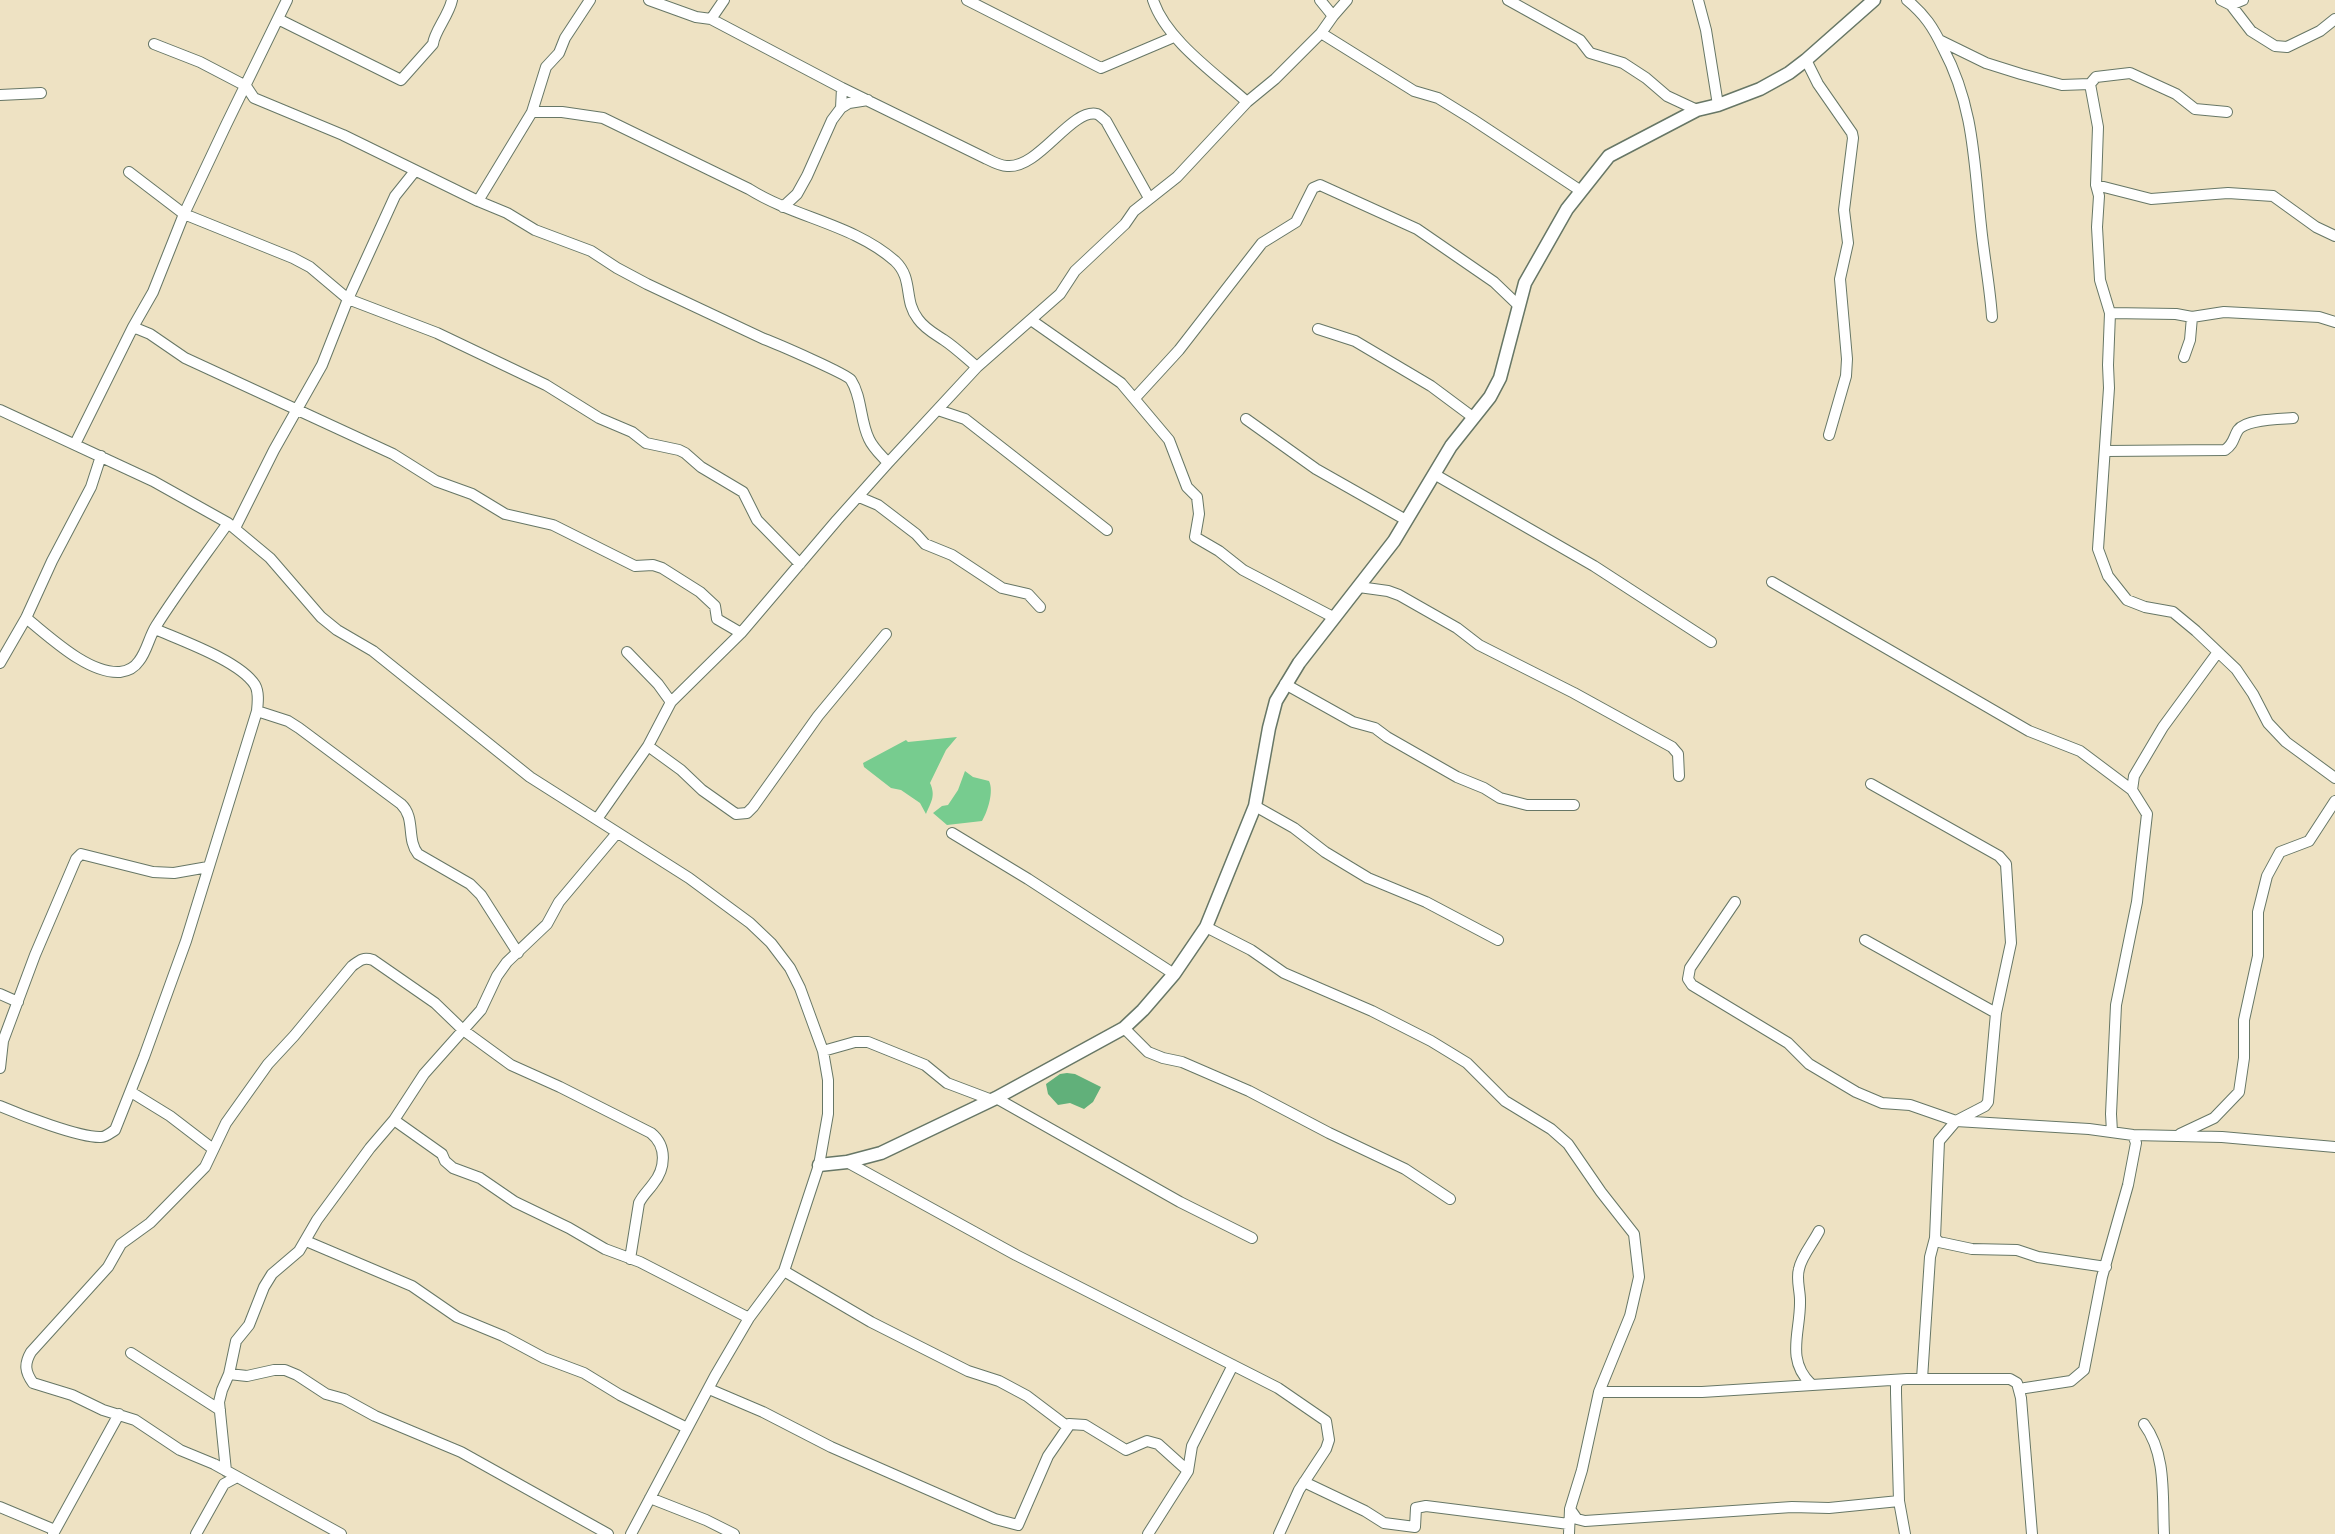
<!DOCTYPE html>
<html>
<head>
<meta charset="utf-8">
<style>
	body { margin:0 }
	canvas { display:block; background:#eee2c3 }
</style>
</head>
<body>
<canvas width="2335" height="1534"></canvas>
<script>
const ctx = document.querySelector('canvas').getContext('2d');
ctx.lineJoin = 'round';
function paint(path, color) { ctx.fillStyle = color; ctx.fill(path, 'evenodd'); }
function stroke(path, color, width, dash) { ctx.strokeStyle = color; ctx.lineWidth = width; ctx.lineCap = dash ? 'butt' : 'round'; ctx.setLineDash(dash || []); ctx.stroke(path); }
paint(new Path2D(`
	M957,737L946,750L930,783C936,796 931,802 926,814L920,803L901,790L891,788L864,767L863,763L906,740L908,742Z
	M965,771L973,777L989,781C994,791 988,811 982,821L947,825L933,813L942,806L948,805L958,790Z`), '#77cc8f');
paint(new Path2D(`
	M1067,1073L1075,1074L1101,1087L1093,1102L1084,1109L1070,1103L1058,1105L1048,1094L1046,1084L1060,1074Z`), '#61b07a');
const minor = new Path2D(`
	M649,0L696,17L711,19L842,88L985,158C991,161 1000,166 1007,166C1039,169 1071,108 1097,114C1100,115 1103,119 1106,121L1149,198
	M967,0L1101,68L1174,37
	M1153,0C1166,40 1216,74 1247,102
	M1508,0L1580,40L1590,53L1623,63L1646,78L1667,96L1697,110
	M1698,0L1706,30L1718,105
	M1907,0C1925,15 1933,27 1943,48C1974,106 1974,162 1981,226C1984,257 1990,287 1992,317
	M2221,0L2231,5L2243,0
	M2231,5L2251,31L2275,46L2287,47L2320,31L2335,19
	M1333,16L1347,0
	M278,19L401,80L433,44C434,32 449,15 452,0
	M711,19L724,0
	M1321,33L1414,91L1438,98L1472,119L1581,191
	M1939,40L1986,63L2021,74L2062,85L2090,84L2096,77L2130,73L2176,94L2195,109L2227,112
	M154,44L200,62L246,86L254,98L343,135L478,201L507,213L535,230L591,251L617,268L647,284L764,339C775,343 847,374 851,380C862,397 860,421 869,439C873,448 881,455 888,463
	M1806,60L1818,84L1852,133L1853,138L1844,210L1848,243L1840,279L1847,359L1846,376L1829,435
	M2090,84L2098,127L2096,185L2099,196L2097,227L2100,280L2110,313L2108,365L2109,388L2098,549L2108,576L2127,600L2145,607L2173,612L2196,631L2236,669L2253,694L2268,723L2286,742L2335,778
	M0,95L41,93
	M841,108L849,103L868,100
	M532,112H562L603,118L749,189C795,218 853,224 895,261C914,279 903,300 918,319C925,329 935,334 944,340C956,348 966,358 977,367
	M129,172L184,214L293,258L310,267L348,299L437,333L546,385L599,418L632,432L646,443L679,450L685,453L701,467L743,492L757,520L800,564
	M2096,185L2151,199L2228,193L2273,196L2316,227L2335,236
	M478,201L532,112L546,67L559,53L565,38L590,0
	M783,207L797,194L807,176L832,120L841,108L842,88
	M2110,313L2176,314L2192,317L2190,340L2184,357
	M2192,317L2224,312L2319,317L2335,322
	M1031,320L1121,383L1169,440L1187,487L1197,497L1199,514L1195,537L1219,551L1243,570L1333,617
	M133,327L150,334L185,358L393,454L436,481L472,494L505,514L553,525L635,566L653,565L662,568L700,592L715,606L717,619L741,633
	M1318,329L1355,341L1431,386L1474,418
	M1135,398L1179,350L1262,243L1296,222L1313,188L1320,185L1417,229L1494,282L1518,305
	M0,410L153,481L228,523L270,558L321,617L337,630L373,651L530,777L689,878L750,923L771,943L790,968L800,988L823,1051L828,1080V1114L819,1165L784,1271L749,1318L715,1376L631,1534
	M938,410L965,419L1107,530
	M1246,419L1316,469L1406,520
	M75,444L133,327L153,292L184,214L226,125L287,0
	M2106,451L2225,450C2234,444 2233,438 2238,430C2246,419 2280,419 2293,418
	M1434,474L1594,566L1711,642
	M859,497L878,505L916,534L925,544L952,555L1002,588L1028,594L1040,607
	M235,528L274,450L322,365L348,299L395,196L415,171
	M1772,582L2029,731L2080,751L2132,790
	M1359,587L1388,591L1399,595L1457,628L1479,645L1574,693L1672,747L1678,754L1679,776
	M26,618C50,637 88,674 120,672C128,671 135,667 139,661C147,651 149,637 156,626C178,591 204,557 228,523
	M627,652L658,684L671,702
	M0,663L26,618L52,561L91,487L101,456
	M1285,684L1353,722L1375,728L1387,737L1457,777L1484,788L1500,798L1527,805H1574
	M257,711L288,721L299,728L401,804C416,818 406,839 418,854L470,884L481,895L518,953
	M648,746L681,770L702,790L736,814L747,813L753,807L818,716L886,634
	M1871,784L1999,856L2006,864L2011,943L1996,1013L1988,1102L1985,1106L1956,1121L1939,1141L1935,1238L1939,1242L1972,1249L2017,1250L2038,1257L2106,1267
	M1255,806L1294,828L1325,852L1368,878L1426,902L1498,940
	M597,819L648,746L671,702L741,633L837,520L888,463L977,367L1060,294L1075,271L1125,224L1134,211L1177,177L1247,102L1275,79L1321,33L1333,16L1320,0
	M952,833L1028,879L1174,974
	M1735,902L1690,968L1688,979L1692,985L1788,1043L1809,1064L1856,1092L1882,1103L1910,1105L1956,1121L2089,1129L2133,1135L2222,1137L2335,1147
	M1206,927L1251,950L1284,973L1372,1011L1431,1041L1467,1063L1505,1101L1551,1129L1568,1144L1601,1192L1634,1234L1639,1277L1630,1316L1599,1392L1582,1470L1570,1509L1569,1534
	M1865,940L1996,1013
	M0,994L18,1002
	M1124,1028L1148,1052L1163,1058L1182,1062L1249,1091L1329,1133L1405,1169L1450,1199
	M823,1051L855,1042H868L925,1065L947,1083L992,1100
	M0,1068L3,1041L35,955L76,859L81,854L153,872L174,873L208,867
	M131,1092L170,1116L213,1149
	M996,1098L1180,1202L1252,1238
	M0,1106C21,1115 80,1138 101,1137C106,1137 110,1133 115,1130L144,1057L186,941L257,711C258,702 259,692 255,685C240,661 180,640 155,629
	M394,1120L442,1154L445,1161L453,1168L480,1178L515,1202L569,1228L605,1249L640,1262L749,1318
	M2112,1132L2111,1114L2116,1005L2137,902L2147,814L2132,790L2134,776L2163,727L2218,652
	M2180,1134L2214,1118L2239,1092L2244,1058V1020L2258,956V912L2267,876L2280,852L2309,841L2335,801
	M847,1162L1016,1255L1278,1388L1326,1421L1329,1440L1326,1449L1299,1490L1279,1534
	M306,1241L412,1286L457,1317L503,1336L544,1358L584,1373L620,1395L687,1428
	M784,1271L871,1322L968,1371L999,1381L1027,1396L1068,1427L1069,1424L1085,1425L1126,1450L1147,1441L1158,1444L1188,1471
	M131,1353L220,1410
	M229,1374L247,1376L274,1370H285L297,1375L326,1394L344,1399L375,1416L461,1452L608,1534
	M1922,1379L1930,1257L1935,1238
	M1900,1380L1896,1384V1393L1899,1501L1905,1534
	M1811,1384C1785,1359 1801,1331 1800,1300C1800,1290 1796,1279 1799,1269C1801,1257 1813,1243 1819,1231
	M709,1389L763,1412L831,1447L995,1519L1018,1525L1048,1456L1068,1427
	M2019,1389L2071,1381L2084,1370L2102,1277L2128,1185L2136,1143L2133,1135
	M1599,1392H1702L1907,1379H2010L2017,1383L2021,1398L2032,1534
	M2144,1424C2167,1455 2162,1497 2164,1534
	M226,1471L219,1402L222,1390L229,1374L236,1341L249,1325L264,1287L272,1274L299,1251L317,1220L370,1148L394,1120L424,1074L481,1010L497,976L507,962L547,924L559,902L617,833
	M1304,1482L1365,1511L1384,1523L1415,1527L1416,1508L1426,1506L1569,1524
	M650,1498L706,1520L734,1534
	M0,1507L55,1530
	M1570,1509L1577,1519L1585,1521L1792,1507L1829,1508L1899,1501
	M53,1534L119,1414
	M196,1534L224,1484L237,1477
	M341,1534L214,1464L180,1450L135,1420L103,1410L72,1395L33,1383C25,1372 24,1364 31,1352L108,1267L121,1244L150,1223L205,1167L226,1123L268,1064L294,1036L352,966C360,960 363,957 373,960L435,1003L463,1030L511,1065L560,1087L651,1133C667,1146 666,1168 653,1184C648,1191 643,1195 639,1203L630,1259
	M1148,1534L1188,1471L1192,1446L1233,1365`);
const tertiary = new Path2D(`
	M819,1165L847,1162L881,1153L996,1098L1124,1028L1143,1010L1174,974L1206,927L1255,806L1269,728L1276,701L1299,663L1394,541L1451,446L1490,397L1500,378L1525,283L1567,209L1609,156L1697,110L1718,105L1760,89L1789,73L1806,60L1874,0`);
stroke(minor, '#677766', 12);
stroke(tertiary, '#677766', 15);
stroke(minor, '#fff', 10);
stroke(tertiary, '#fff', 12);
</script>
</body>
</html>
